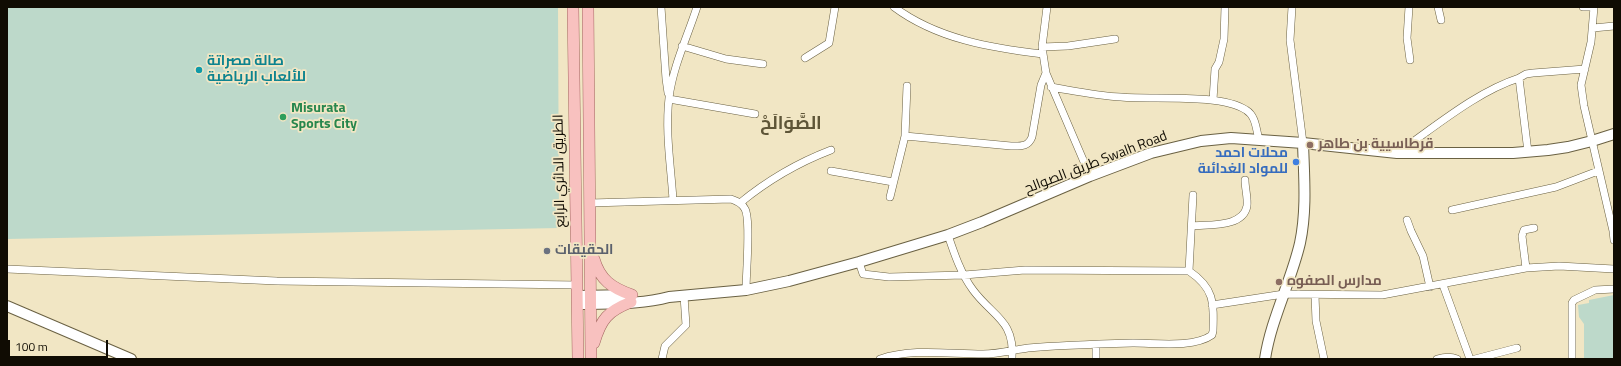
<!DOCTYPE html>
<html>
<head>
<meta charset="utf-8">
<style>
	body { margin:0 }
	#map { position:relative; width:1621px; height:366px; overflow:hidden; background:#f1e6c4; font-family:"Titillium Web",sans-serif }
	canvas { display:block }
	.frame { position:absolute; inset:0; border:8px solid #100c03; pointer-events:none }
	.scale { position:absolute; left:8px; top:340px; width:100px; height:18px; box-sizing:border-box; border:2px solid #100c03; border-top:0; padding-left:5px; font-size:12px; line-height:14px; white-space:nowrap; color:#100c03; -webkit-text-stroke:3px #f1e6c4; paint-order:stroke }
</style>
</head>
<body>
<div id="map">
<canvas width="1621" height="366"></canvas>
<div class="frame"></div>
<div class="scale">100 m</div>
</div>
<script>
const ctx = document.querySelector('canvas').getContext('2d');
ctx.lineJoin = 'round';
function paint(path, color) { ctx.fillStyle = color; ctx.fill(path, 'evenodd'); }
function stroke(path, color, width, dash) { ctx.strokeStyle = color; ctx.lineWidth = width; ctx.lineCap = dash ? 'butt' : 'round'; ctx.setLineDash(dash || []); ctx.stroke(path); }
function write(font, color, halo, rows, align = 'center') {
  ctx.font = font + ' "Titillium Web",Cairo,sans-serif'; ctx.lineWidth = 3.5; ctx.setLineDash([]); ctx.textBaseline = 'middle'; ctx.strokeStyle = halo; ctx.fillStyle = color; for (const [text, x, y, turn = 0] of rows) {
    ctx.save(); ctx.translate(x, y); ctx.rotate((+turn || 0) * Math.PI / 180); ctx.textAlign = isNaN(turn) ? turn : align; if (halo) ctx.strokeText(text, 0, 0); ctx.fillText(text, 0, 0); ctx.restore();
  }
}
paint(new Path2D(`
	M7,7H558L559,228L7,239Z
	M1614,295V359H1584V324L1579,317L1578,305L1589,303V300Z`), '#bdd9ca');
const street = new Path2D(`
	M661,7L666,79L668,93
	M894,7C937,39 991,48 1043,54
	M1047,7L1042,47L1046,73L1090,176
	M1292,7L1290,40L1303,143
	M1409,7L1407,38L1410,60
	M1438,7L1441,20
	M1583,7H1594
	M1594,7L1591,42L1581,85L1584,106L1613,231L1614,240
	M1593,28L1614,26
	M682,46L726,59L763,64
	M1042,47L1068,46L1115,39
	M805,58L829,43L835,7
	M1051,87C1075,91 1098,96 1121,97C1153,100 1220,93 1246,110C1256,116 1256,129 1259,140
	M669,99L755,114
	M1213,100L1215,69L1219,62L1224,39L1225,7
	M905,136L1011,146C1021,146 1028,147 1032,137L1041,85L1046,73
	M1528,152L1519,78L1526,74L1533,73L1585,69
	M1397,153C1435,127 1476,92 1519,78
	M831,171L893,182
	M890,197L905,136L907,86
	M673,200C671,167 665,132 669,98C673,66 687,38 697,7
	M590,203L731,199C737,201 742,203 745,209C751,220 746,274 746,290
	M740,203C768,180 797,163 831,150
	M1452,210L1556,187L1598,171
	M1407,220L1411,231L1423,256L1430,287
	M1192,226C1208,224 1243,228 1247,206C1248,198 1245,188 1245,180
	M948,235C954,253 961,274 973,290C993,317 1015,320 1012,359
	M859,262L863,274L889,277L964,275L1025,270L1189,271C1214,288 1214,302 1213,331L1212,335C1194,348 1156,343 1134,343C1099,344 1063,345 1028,348C1013,350 998,354 983,354C948,354 913,348 880,359
	M1526,268L1522,236L1524,230L1534,228
	M7,269L277,281L578,285
	M1189,271L1193,195
	M1443,285L1470,359
	M1315,295L1316,321L1324,359
	M1212,305L1284,294L1382,295L1526,268L1559,266L1614,269
	M662,359L665,346L686,325L684,296
	M1096,359V345
	M1437,359C1444,357 1450,356 1457,359
	M1475,359L1517,348
	M1572,359V303L1574,300L1595,290L1614,289`);
const secondary = new Path2D(`
	M578,296L631,295
	M578,304C608,303 640,305 669,297L746,290L789,281L859,262L948,235L982,222L1090,176L1151,153L1201,141L1231,138L1303,143L1397,153H1513L1548,150L1568,147L1592,141L1614,134
	M7,306L131,359
	M1265,359C1271,319 1291,282 1300,243C1307,210 1304,176 1303,143`);
const primary = new Path2D(`
	M573,7L578,359
	M588,7L591,359
	M594,259C600,280 612,288 632,295
	M594,343C601,319 608,311 631,302`);
stroke(street, '#6a6143', 8);
stroke(secondary, '#6a6143', 12);
stroke(primary, '#a46761', 12);
stroke(street, '#fff', 7);
stroke(secondary, '#fff', 10);
stroke(primary, '#f8c1bf', 11);
for (const [x, y, r, color] of [
	[199,70,4,"#0f9aa8"],
	[283,117,4,"#2e9e5b"],
	[1310,145,4,"#8d6e63"],
	[1296,162,4,"#3f7fe0"],
	[547,251,4,"#6b7280"],
	[1279,282,4,"#8d6e63"]
]) { const dot = new Path2D(); dot.arc(x, y, r, 0, 2 * Math.PI); ctx.fillStyle = color; ctx.fill(dot); stroke(dot, '#f1e6c4', 1.5); }
write('bold 14px', '#0d838f', '#f1e6c4', [
	["صالة مصراتة",207,62],
	["للألعاب الرياضية",207,78]
], 'left');
write('bold 14px', '#27864d', '#f1e6c4', [
	["Misurata",291,109],
	["Sports City",291,125]
], 'left');
write('bold 14px', '#785e54', '#f1e6c4', [
	["قرطاسيية بن طاهر",1318,145],
	["مدارس الصفوه",1287,282]
], 'left');
write('bold 14px', '#366cbe', '#f1e6c4', [
	["محلات احمد",1288,154],
	["للمواد الغدائىة",1288,170]
], 'right');
write('14px', '#100c03', '#f1e6c4', [
	["طريق الصوالح Swalh Road",1096,163,-21],
	["الطريق الدائري الرابع",560,171,-91]
]);
write('bold 14px', '#5b616d', '#f1e6c4', [
	["الحقيقات",555,251]
], 'left');
write('bold 18px', '#5e5537', '#f1e6c4', [
	["الصَّوَالَحْ",791,125]
]);
</script>
</body>
</html>
